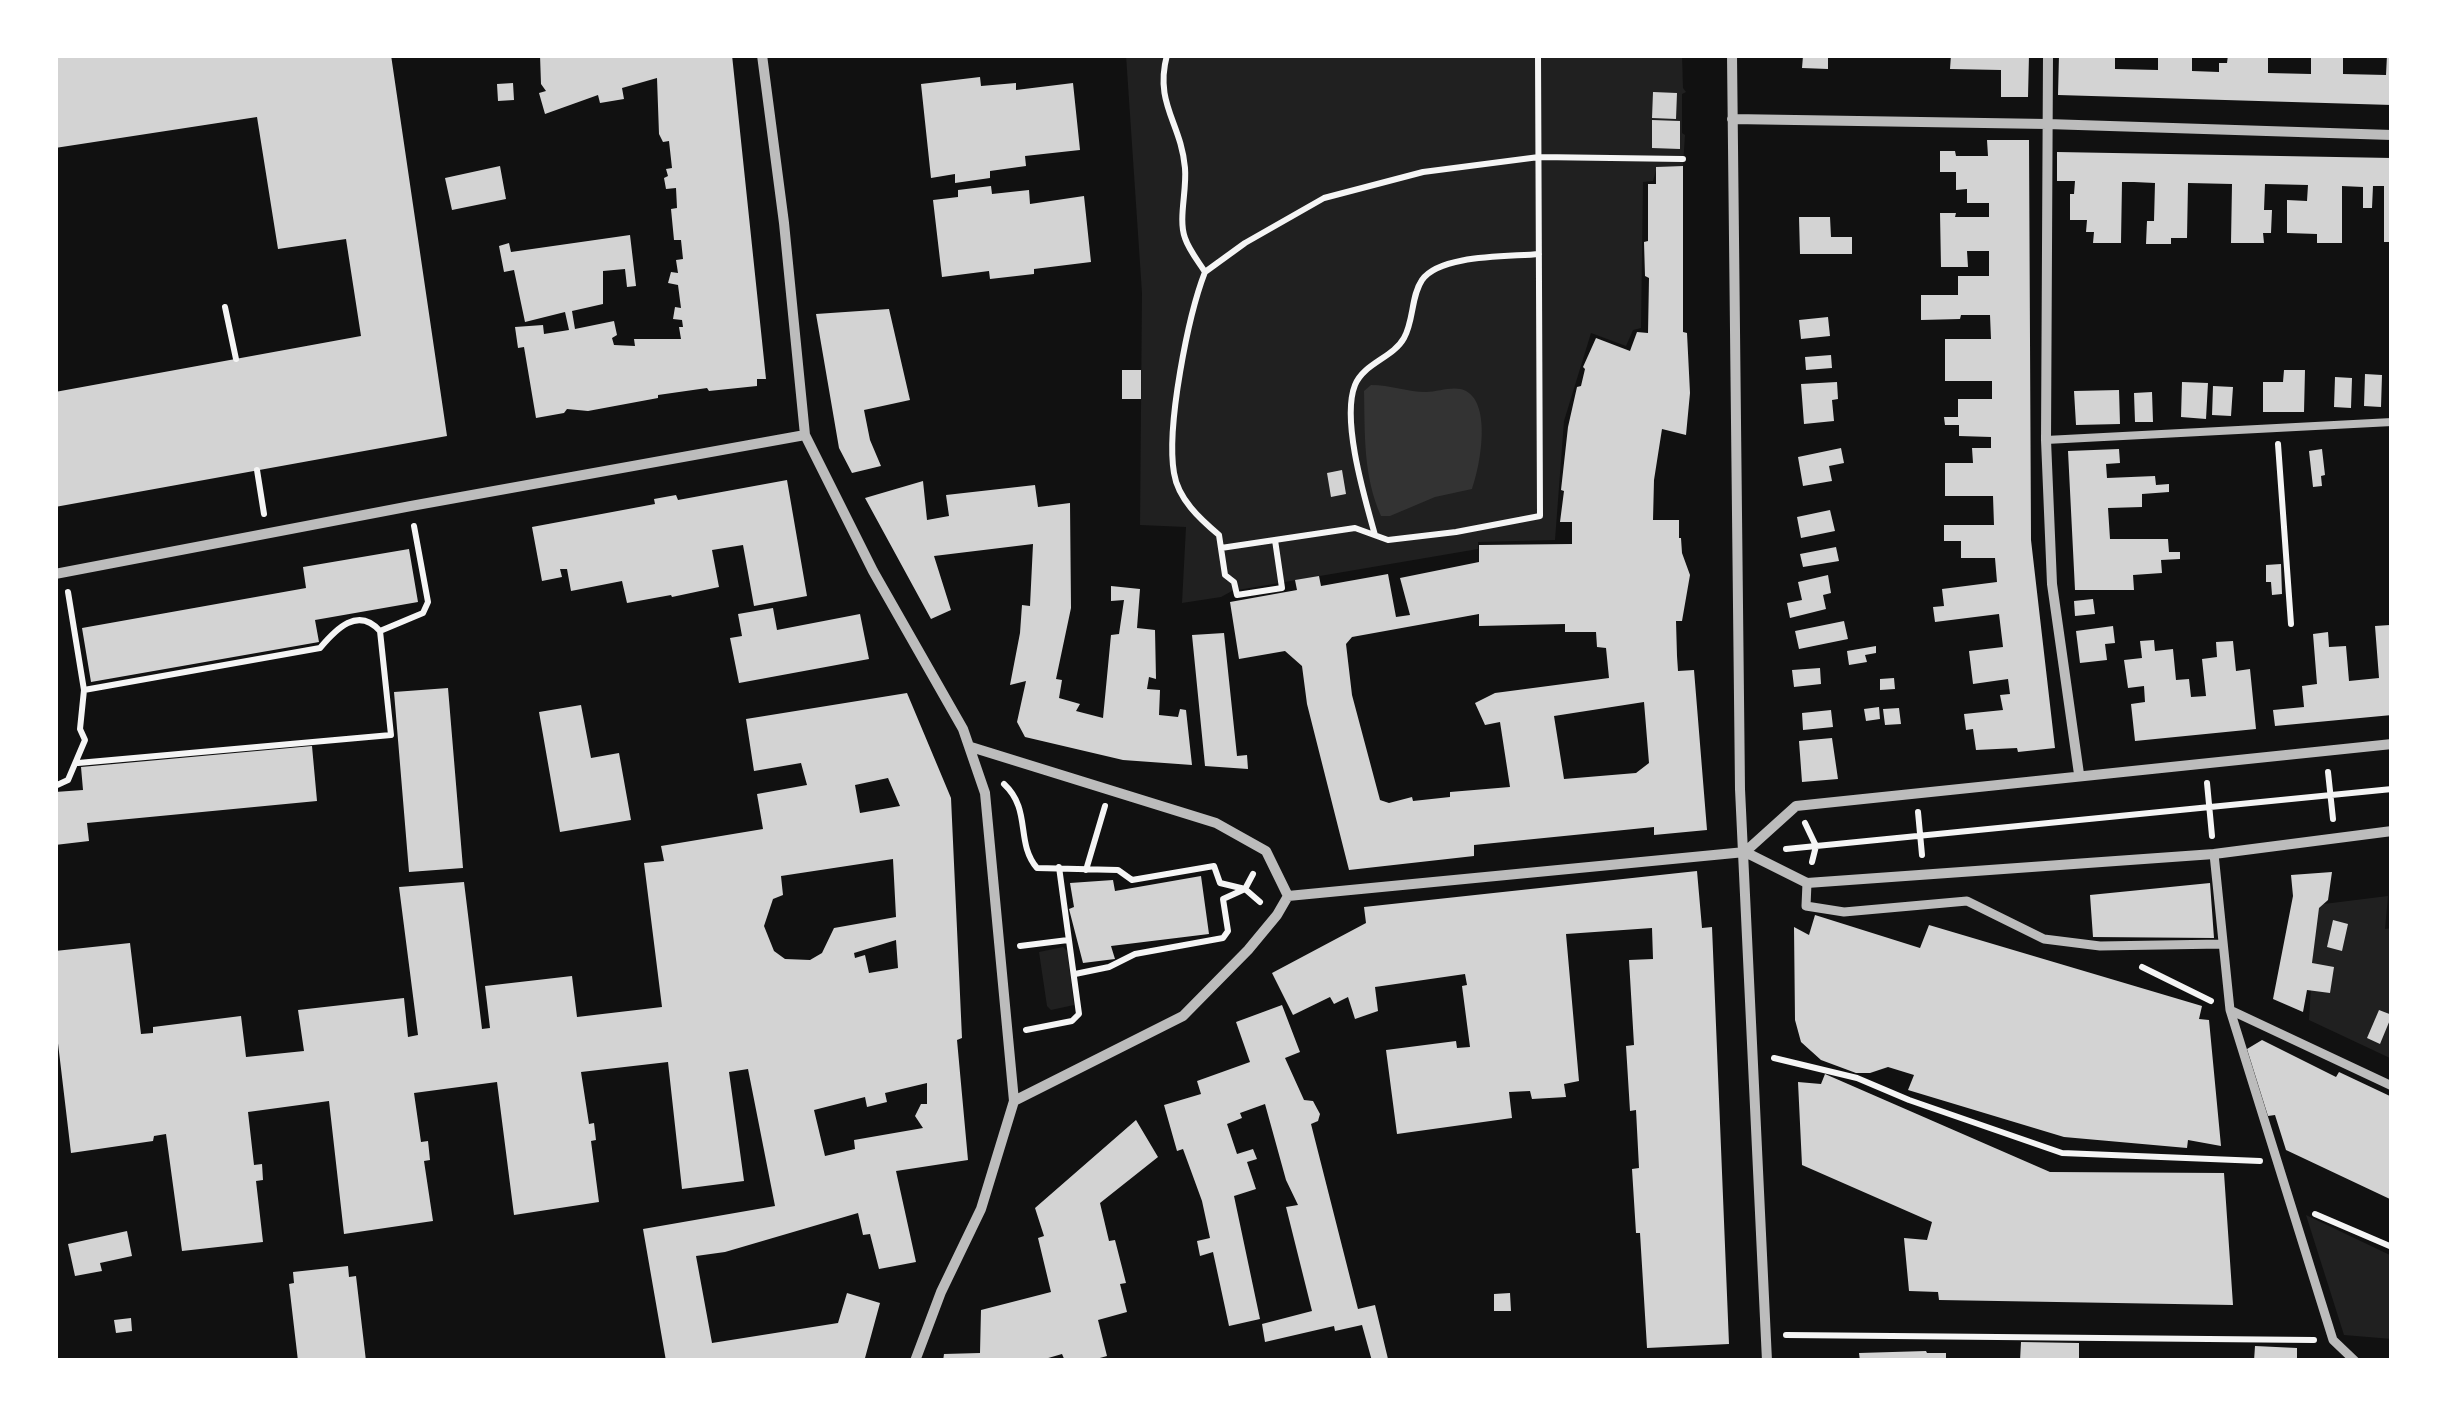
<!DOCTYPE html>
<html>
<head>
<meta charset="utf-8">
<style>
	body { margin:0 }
	#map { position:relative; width:2447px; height:1416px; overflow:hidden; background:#111; font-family:"Sofia Sans Condensed",sans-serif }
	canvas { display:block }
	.frame { position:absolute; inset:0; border:58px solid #fff; pointer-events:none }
</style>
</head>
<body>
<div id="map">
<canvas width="2447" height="1416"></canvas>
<div class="frame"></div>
</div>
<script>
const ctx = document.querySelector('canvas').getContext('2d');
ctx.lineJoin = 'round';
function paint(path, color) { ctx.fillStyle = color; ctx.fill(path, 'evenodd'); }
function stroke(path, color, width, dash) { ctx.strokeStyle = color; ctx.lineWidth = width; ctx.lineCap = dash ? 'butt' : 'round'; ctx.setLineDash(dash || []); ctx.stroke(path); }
paint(new Path2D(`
	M1126,55H1682L1683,88L1686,92L1682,94V133L1685,135L1683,166L1657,167L1653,181L1643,182L1641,328L1633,330L1626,346L1591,333L1564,421L1555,540L1478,542V549L1232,591L1221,597L1182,603L1186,527L1140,525L1142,293Z
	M2388,896L2385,929L2392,928V1059L2309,1020L2316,905Z
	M1063,947L1067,951L1074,1005L1051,1010L1047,1006L1039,952Z
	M2306,1215L2392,1256V1339L2344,1335Z`), '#202020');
paint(new Path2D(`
	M1371,385C1390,385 1408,392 1426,392C1439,392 1454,385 1466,391C1492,405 1480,467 1472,489L1435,497L1390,516H1381C1363,475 1365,434 1364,391Z`), '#333');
paint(new Path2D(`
	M55,55H391L447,436L55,507V392L361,336L346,239L278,249L257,117L55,148Z
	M540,55H617V58L637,55H732L766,379H757V386L709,391L707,388L658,395V398L588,411L567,409L564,413L536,418L524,347L518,348L515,327L543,325L544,334L569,330L565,312L525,322L514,270L504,272L499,246L509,243L511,252L630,235L636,286L627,287L625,269L603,271V304L572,311L575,329L614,321L617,335L612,338L614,345L635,346L634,339H681L679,327H683L682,320L673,319L675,307L681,308L678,285L668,283L671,272L678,273L676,260L683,259L681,240H674L671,209L677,208L676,188L666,189L664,178L668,176L666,169L672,168L669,141L663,142L659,134L657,78L622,88L624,99L600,103L598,95L545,114L539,93L546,91L541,84Z
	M1951,55H2029L2028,97H2001V70L1950,69Z
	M2059,55H2115V69L2158,70V55H2192V71L2219,72V63H2227L2228,55H2268V73L2311,74V55H2343V74L2386,75L2387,55H2392V105L2058,95Z
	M1803,56H1828V69L1802,68Z
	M980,77L981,86L1016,83V90L1073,83L1080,150L1025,156L1026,166L990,171V178L955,183V174L931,178L921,84Z
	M513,83L514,100L498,101L497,84Z
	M1653,92L1677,93L1676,119L1652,118Z
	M1652,120L1680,121V149L1652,148Z
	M1987,140H2029L2031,540L2055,748L2018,752L2017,748L1976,750L1973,729L1966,730L1964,714L2003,710L2000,695L2010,694L2008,679L1973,684L1969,651L2003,647L1999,614L1935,622L1933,607L1944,606L1942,589L1997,582L1995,558H1961V541H1944V525H1994L1993,496H1945V463H1973L1972,448H1991V437L1959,436V425H1945L1944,417H1958V399H1992V381H1945V339H1991L1990,315H1961L1960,319L1921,320V295H1958V276H1989V251H1967L1968,267H1941L1940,213H1956L1955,217H1989V203H1967V189L1956,190V172H1940V151H1955L1956,156H1988Z
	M2057,152L2392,158V242H2384V186H2373L2372,208H2363V187L2342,186V243H2317V234L2287,233V200L2307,201L2308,185L2265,184L2264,210H2272L2271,233H2263L2264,243H2231L2232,184L2188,183L2187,238H2171V244H2146L2147,221H2154L2155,183L2134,182H2122L2121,243H2093L2094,232H2086L2087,220H2070V194H2074L2075,181H2057Z
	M500,166L506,199L452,210L445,178Z
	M1683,166V332L1687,333L1690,393L1686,435L1662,429L1654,480L1653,520H1679V538H1681L1682,553L1690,575L1682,621H1676L1677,656L1678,671L1694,670L1707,830L1654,835V827L1474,845V856L1349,870L1307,704L1302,666L1285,651L1239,659L1230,602L1297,590L1295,580L1319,576L1321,586L1388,574L1396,617L1410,615L1400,578L1479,562V545L1572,544V522H1560L1564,491L1561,490L1568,427L1577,387L1581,386L1585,369L1583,367L1596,338L1630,351L1637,332L1648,333L1649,278L1645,276L1644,242L1648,241V184H1656V167ZM1479,614V626L1565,624V632H1596L1597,647L1606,648L1609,678L1495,693L1475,703L1485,725L1500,722L1510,787L1450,792V797L1413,801L1412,797L1389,803L1380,800L1352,695L1346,644L1352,637ZM1644,702L1649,763L1636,773L1564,779L1554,716Z
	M991,186L992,194L1029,190L1030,204L1084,196L1091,262L1034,269V274L990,279L989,271L942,277L933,200L958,197V190Z
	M1799,217H1830L1831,237H1852V254H1800Z
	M889,309L910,400L864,410L870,440L881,466L852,473L839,448L816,314Z
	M1828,317L1830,336L1801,339L1799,320Z
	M1831,355L1832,368L1806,370L1805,357Z
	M1122,370H1141V399H1122Z
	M2284,370H2305L2304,412H2263V382H2283Z
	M2365,374L2382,375L2381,407L2364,406Z
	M2335,377L2352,378L2351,408L2334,407Z
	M1837,382L1838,399L1832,400L1834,421L1804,424L1801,384Z
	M2182,382L2208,383L2206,419L2181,417Z
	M2213,386L2233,387L2231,416L2212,415Z
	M2119,390L2120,424L2076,425L2074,391Z
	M2152,392L2153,422H2135L2134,393Z
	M1841,448L1844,463L1829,466L1832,481L1803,486L1798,457Z
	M2119,449L2120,463L2106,464L2107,478L2155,476L2156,485L2169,484V492L2142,494V507L2108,508L2110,539H2168L2169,552H2180V559L2161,560L2162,573L2133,575L2134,590H2075L2068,451Z
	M2322,449L2325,475L2321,476L2322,486L2313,487L2309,451Z
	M1342,470L1346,494L1331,497L1327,473Z
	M787,480L807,596L754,606L743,545L712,550L719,587L672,597L671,595L627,603L622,581L571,591L567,569H560L562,577L542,581L532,527L655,504L654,499L676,495L678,500Z
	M923,481L927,520L949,516L946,495L1035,485L1038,507L1070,503L1071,608L1056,679L1062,680L1059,698L1080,704L1076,711L1103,718L1111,635L1119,634L1124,600L1111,601V586L1140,589L1137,628L1155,630L1156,679L1149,677L1147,689L1160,690L1159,715L1178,717L1180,709L1186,710L1192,765L1123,760L1025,737L1017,722L1026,681L1010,685L1020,633L1022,605L1030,606L1033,544L934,556L951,610L931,619L865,498Z
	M1830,510L1835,531L1801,538L1797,517Z
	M1836,547L1839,561L1803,567L1800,554Z
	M409,549L418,602L315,620L319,642L91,682L82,628L306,588L303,567Z
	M2281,564L2282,594L2272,595L2271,582H2266V565Z
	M1828,575L1831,593L1823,595L1826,609L1790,618L1787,603L1802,600L1798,582Z
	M2093,599L2095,614L2075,616L2074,601Z
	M773,608L777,630L860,614L869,659L739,683L730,638L742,636L738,614Z
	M1844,621L1848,639L1799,649L1795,631Z
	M2390,625L2392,715L2275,726L2273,710L2304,707L2302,686L2317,684L2313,634L2328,632L2329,647L2346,646L2349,681L2379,678L2375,626Z
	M2113,626L2115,643L2105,644L2107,660L2080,663L2076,631Z
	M1224,633L1237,756L1247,755L1248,769L1205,766L1192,635Z
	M2154,640L2155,651L2173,649L2176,680L2189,679L2191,697L2206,696L2202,659L2217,657L2216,642L2233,641L2236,671L2250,669L2256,729L2135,741L2131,704L2145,702L2144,686L2128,688L2124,660L2142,658L2140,641Z
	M1876,646V653L1865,655L1867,662L1849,665L1847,651Z
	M1820,668L1821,684L1794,687L1792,670Z
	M1894,678L1895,689L1880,690V679Z
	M448,688L463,868L409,872L394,692Z
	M907,693L951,798L962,1038L957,1040L968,1160L896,1171L916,1262L879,1269L870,1234L863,1235L858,1213L725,1252L696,1256L712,1343L838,1323L847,1293L880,1303L865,1358L860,1361H666L643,1229L775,1206L748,1069L729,1072L744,1181L682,1189L668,1062L581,1072L589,1124L594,1123L596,1140L591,1141L599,1202L514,1215L497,1082L414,1093L421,1142L428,1141L430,1160L424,1161L433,1221L344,1234L329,1101L248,1112L254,1165L262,1164L263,1180L256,1181L263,1242L182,1251L166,1134L154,1136L153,1141L71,1153L55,1018V951L130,943L141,1034L153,1033V1027L241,1016L246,1057L304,1051L298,1010L404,998L408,1037L418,1035L399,887L464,882L482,1029L490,1028L485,986L572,976L577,1017L662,1007L644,863L664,861L661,846L763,829L757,794L807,785L801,763L754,771L746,719ZM888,778L900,806L860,813L855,785ZM893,859L896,917L834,928L822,953L810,960L785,959L774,951L764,926L773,899L783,895L781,876ZM896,940L898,968L869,973L865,955L855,958L854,953ZM927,1083V1104H921L915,1116L923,1128L854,1140L855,1149L825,1156L814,1110L865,1097L867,1107L887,1102L885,1093Z
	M581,705L591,758L619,753L631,820L560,832L539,712Z
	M1879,707L1880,719L1866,721L1864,709Z
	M1899,708L1901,724L1885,725L1883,709Z
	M1831,710L1833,727L1803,730L1802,713Z
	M1832,738L1838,779L1802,782L1799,741Z
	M312,746L317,801L87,823L89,841L55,845V792L83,790L81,767Z
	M1697,871L1702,928L1712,927L1729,1344L1647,1348L1640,1233H1636L1632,1169L1639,1168L1636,1110L1630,1111L1626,1046L1634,1045L1629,960L1653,959L1652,928L1566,934L1579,1081L1564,1084L1566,1097L1532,1099L1530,1091L1509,1092L1512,1118L1397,1134L1386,1050L1456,1041L1457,1048L1470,1047L1462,986L1467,985L1465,974L1375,987L1378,1011L1355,1019L1348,997L1334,1004L1330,997L1293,1015L1272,973L1366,923L1364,907Z
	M2332,872L2328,900L2319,908L2312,963L2334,967L2330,993L2307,990L2303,1012L2273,999L2293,896L2291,875Z
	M1201,876L1209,934L1111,946L1115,959L1083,963L1069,909L1074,907L1070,883L1113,880L1115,891Z
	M2210,883L2214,938L2093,937L2090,895Z
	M1815,915L1920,948L1929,925L2202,1006L2199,1019L2209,1020L2221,1146L2188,1140L2187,1148L2064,1137L1908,1090L1914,1075L1888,1067L1870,1073H1856L1821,1060L1801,1042L1795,1020L1794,927L1809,935Z
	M2333,920L2348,924L2342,951L2327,947Z
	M1282,1005L1300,1052L1285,1058L1304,1100L1313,1101L1320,1114L1318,1121L1311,1124L1358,1309L1375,1305L1388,1359L1372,1361L1362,1325L1335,1331L1334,1326L1265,1342L1262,1324L1312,1311L1286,1207L1298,1205L1286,1180L1265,1104L1240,1113L1242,1118L1227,1124L1237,1154L1253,1149L1257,1159L1247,1162L1256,1189L1234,1196L1260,1319L1229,1326L1213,1252L1200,1256L1197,1241L1210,1238L1202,1201L1183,1149L1177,1151L1164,1105L1201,1094L1197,1081L1250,1062L1236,1022Z
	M2379,1010L2392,1015L2380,1044L2367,1038Z
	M2262,1040L2336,1077L2339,1072L2392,1097V1200L2286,1150L2275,1115L2268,1116L2247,1049Z
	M1825,1074L2050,1172L2224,1173L2233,1305L1939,1300L1938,1292L1909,1291L1904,1238L1927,1240L1932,1222L1802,1165L1798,1082L1821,1084Z
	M1136,1120L1158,1157L1100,1203L1109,1241L1115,1240L1126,1283L1120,1284L1127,1312L1098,1320L1107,1356L1089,1361H1065L1062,1354L1038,1361H943L944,1354L980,1353L981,1310L1051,1292L1038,1238L1044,1236L1035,1208Z
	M127,1231L132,1256L100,1263L102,1271L75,1276L68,1244Z
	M348,1266L349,1277L356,1276L366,1361H298L289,1284L294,1283L293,1272Z
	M1510,1293L1511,1311H1494V1294Z
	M131,1318L132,1331L116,1333L114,1320Z
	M2021,1342L2079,1343V1358H2072V1361H2020Z
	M2255,1346L2297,1348V1361H2254Z
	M1926,1351L1927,1353H1946V1361H1860L1859,1353Z`), '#d3d3d3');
stroke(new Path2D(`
	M1167,55C1154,104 1181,122 1185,168C1187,191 1178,219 1185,238C1189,250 1198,261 1205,272
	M225,307L236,359
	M2278,444L2291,624
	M257,470L264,514
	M1375,535C1365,499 1341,420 1355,385C1364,363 1393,358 1404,338C1414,320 1411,296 1422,280C1440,254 1510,257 1539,254
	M1275,540L1282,588L1237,595L1234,582L1225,575L1219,535C1200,519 1178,499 1174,473C1166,427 1188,316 1205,272L1245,243L1324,198L1423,172L1539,157L1683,159
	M1221,548L1355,528L1388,540L1456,532L1540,516L1538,55
	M380,631L423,613L428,602L414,526
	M78,763L391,735L380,631C358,606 336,629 320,648L84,690
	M2328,772L2333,819
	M2207,783L2212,836
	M1004,784C1032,810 1015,842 1037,868L1118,870L1132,880L1214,866L1220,883L1245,889L1260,902
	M55,786L68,780L85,740L80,729L84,690L68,592
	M1918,812L1922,855
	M1805,823L1816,846L1812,862
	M1786,849L2392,789
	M1086,870L1105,806
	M1020,946L1068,940
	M2142,967L2211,1001
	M1075,974L1109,967L1135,954L1223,938L1228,931L1223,899L1245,889L1253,874
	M1026,1030L1072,1021L1079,1014L1059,867
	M1774,1058L1857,1078L1909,1100L2062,1153L2260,1161
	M2315,1214L2392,1247
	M1786,1335L2314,1340`), '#f5f5f5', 6);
stroke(new Path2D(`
	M2046,440L2392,422`), '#bcbcbc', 8);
stroke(new Path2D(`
	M2214,854L2230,1010L2392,1086
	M1807,883L1806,906L1844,912L1967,901L2044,939L2100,946L2222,944
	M2230,1010L2333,1340L2355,1361`), '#bcbcbc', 9);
stroke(new Path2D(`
	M762,55L784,223L805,435L873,571L963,729L985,793L1014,1101L981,1209L941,1292L915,1361
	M1732,55L1740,789L1767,1361
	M2048,55L2046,440L2052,584L2079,774
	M1732,119L2047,124L2392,135
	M55,574L411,506L805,435
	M971,747L1216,823L1266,851L1288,896
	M1745,852L1796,806L2392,744
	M1288,896L1745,852L1807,883L2214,854L2392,831
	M1014,1101L1183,1016L1248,950L1277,915L1288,896`), '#bcbcbc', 10);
</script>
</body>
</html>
